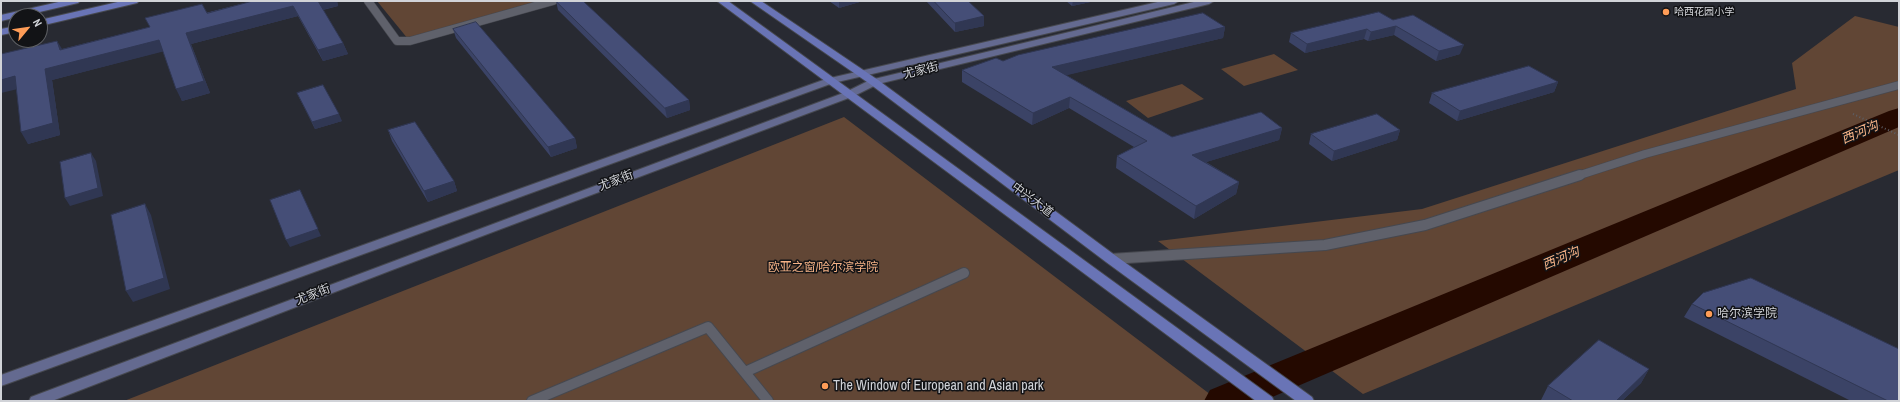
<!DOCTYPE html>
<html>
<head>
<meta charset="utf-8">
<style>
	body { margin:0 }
	#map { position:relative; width:1900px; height:402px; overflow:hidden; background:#282a32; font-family:"Archivo Narrow",sans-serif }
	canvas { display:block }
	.frame { position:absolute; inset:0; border:2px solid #d1d3d8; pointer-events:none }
	.north { position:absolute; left:8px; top:8px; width:40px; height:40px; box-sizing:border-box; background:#121316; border:1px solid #5e6064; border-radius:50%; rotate:61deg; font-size:11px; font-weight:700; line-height:16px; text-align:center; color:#d1d3d8 }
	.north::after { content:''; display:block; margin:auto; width:14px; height:18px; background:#fe9c57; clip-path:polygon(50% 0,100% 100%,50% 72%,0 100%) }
</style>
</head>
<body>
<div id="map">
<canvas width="1900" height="402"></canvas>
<div class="frame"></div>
<div class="north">N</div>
</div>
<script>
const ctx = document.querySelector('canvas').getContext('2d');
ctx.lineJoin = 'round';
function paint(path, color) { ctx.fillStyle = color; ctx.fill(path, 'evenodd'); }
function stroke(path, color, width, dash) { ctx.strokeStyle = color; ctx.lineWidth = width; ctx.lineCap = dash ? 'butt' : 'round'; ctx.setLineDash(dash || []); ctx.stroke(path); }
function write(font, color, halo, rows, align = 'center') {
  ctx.font = font + ' "Archivo Narrow","Noto Sans SC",sans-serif'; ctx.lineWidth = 3; ctx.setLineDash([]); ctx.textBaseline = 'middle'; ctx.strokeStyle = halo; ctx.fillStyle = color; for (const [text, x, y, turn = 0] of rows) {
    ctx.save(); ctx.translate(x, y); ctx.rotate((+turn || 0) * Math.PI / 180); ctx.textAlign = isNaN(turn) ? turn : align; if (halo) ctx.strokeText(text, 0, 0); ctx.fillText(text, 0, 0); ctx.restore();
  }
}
paint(new Path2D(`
	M377,1H541L408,39Z
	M1855,16L1899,27V170L1363,394L1158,241L1422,209L1796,89L1792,63Z
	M1274,54L1298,70L1244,86L1221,69Z
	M1182,84L1204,99L1148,118L1126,101Z
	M844,117L1219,401H124Z`), '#614635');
paint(new Path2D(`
	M1899,108V127L1263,401H1204L1210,390L1889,111Z`), '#240900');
const serviceFar1 = new Path2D(`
	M368,1L397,41H410L553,1
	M1577,176L1645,154L1899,85`);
const service = new Path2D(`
	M1111,259L1325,245L1425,225L1580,175
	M745,372L964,273
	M532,401L708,327L768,401`);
const secondary = new Path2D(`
	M1162,1H1179L1174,4L833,83L1,386V375L826,79Z
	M1198,1H1214L1209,4L878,84L854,96L392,270L52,401H29L31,397L846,92L870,80Z`);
const primary = new Path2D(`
	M63,1H80L78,3L1,21V15Z
	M122,1H139L137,3L40,26V20Z
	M717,1H728L1272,397L1274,401H1256Z
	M750,1H761L878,80L1116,256L1312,397L1314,401H1296L1106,262L870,84Z
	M16,26V32L1,35V29Z`);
stroke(serviceFar1, '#46484f', 9);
stroke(service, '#46484f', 12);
stroke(secondary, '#46484f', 2);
stroke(primary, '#46484f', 2);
stroke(new Path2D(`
	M1853,114L1899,135`), '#5d5f66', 2, [1, 2.5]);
stroke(serviceFar1, '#5f616b', 8);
stroke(service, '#5f616b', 10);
paint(secondary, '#646a90');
paint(primary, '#6974b6');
paint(new Path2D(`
	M253,1H337L338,6L323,10L343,43L348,54L323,61L298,16L191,44L210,93L182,101L163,51L52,80L60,135L28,144L16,89L62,49Z
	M556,1L689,100L690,110L667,118L558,10Z
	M829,1H863L839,8Z
	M926,1H968L984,16V26L955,32Z
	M1066,1H1095L1072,6Z
	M1393,20L1460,54L1436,61L1394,35L1368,41L1364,39L1305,53L1289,42L1291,33Z
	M1225,27L1223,38L1066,75L1172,137L1282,128L1279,140L1206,162L1239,182L1236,194L1194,219L1116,168L1117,156L1134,147L1069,108L1032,125L962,82V70L1003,61Z
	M453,29L575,138L577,148L551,157L456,38Z
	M1558,82L1554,92L1457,121L1429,103L1432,93Z
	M297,93L342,121L315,129Z
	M388,130L454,181L457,191L428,202L392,141Z
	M1400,130L1397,140L1332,161L1309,144L1311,134Z
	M1692,304L1899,401H1851L1684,317Z
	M1649,369L1641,383L1622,401H1543L1541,400L1548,386Z`), '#3b4366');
paint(new Path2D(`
	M317,1H337L338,6L321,10Z
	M842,1H863L839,8V2Z
	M1073,1H1095L1072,6Z
	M293,6L298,16L191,44L210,93L182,101L176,89L186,33Z
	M984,16V26L955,32V23Z
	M1396,26L1394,35L1368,41L1371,32Z
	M1225,27L1223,38L1051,79L1052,67Z
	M1367,29L1364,39L1305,53L1307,44Z
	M159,40L165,51L52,80L60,135L28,144L21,132L45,69Z
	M57,41L64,52L60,50Z
	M343,43L348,54L323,61L318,50Z
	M1464,45L1460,54L1436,61L1439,51Z
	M15,76L22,88L1,93V80Z
	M1558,82L1554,92L1457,121L1460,111Z
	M1070,97L1069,108L1032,125L1033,113Z
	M689,100L690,110L667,118L665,108Z
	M339,114L342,121L315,129L312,122Z
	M1282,128L1279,140L1190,167L1192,155Z
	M1400,130L1397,140L1332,161L1334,151Z
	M575,138L577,148L551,157L548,147Z
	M91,153L96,161L103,196L70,206L65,198Z
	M454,181L457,191L428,202L424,191Z
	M1239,182L1236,194L1194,219L1196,206Z
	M300,190L321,236L290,247L286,240Z
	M145,204L151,215L170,289L133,302L126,291Z
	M1649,369L1641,383L1622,401H1616Z`), '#303753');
const building = new Path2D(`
	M253,1H318L343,43L318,50L293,6L186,33L204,81L176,89L159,40L45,69L53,123L21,132L15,76L1,80V54L57,41L60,50L150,27L145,18L202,4L207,13Z
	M556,1H583L689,100L665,108Z
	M934,1H968L984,16L955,23Z
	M1379,12L1393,20L1413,15L1464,45L1439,51L1396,26L1371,32L1367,29L1307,44L1291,33Z
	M1203,13L1225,27L1052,67L1172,137L1261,112L1282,128L1192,155L1239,182L1196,206L1117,156L1147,141L1070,97L1033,113L962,70L996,58L1003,61L1018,55Z
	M476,22L575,138L548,147L453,29Z
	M1529,66L1558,82L1460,111L1432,93Z
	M323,85L339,114L312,122L297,93Z
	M1377,114L1400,130L1334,151L1311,134Z
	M415,122L454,181L424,191L388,130Z
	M91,153L98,188L65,198L60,162Z
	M300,190L318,229L286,240L270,200Z
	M145,204L164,278L126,291L111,215Z
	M1751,278L1899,349V401H1888L1692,304L1703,293Z
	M1599,340L1649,369L1616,401H1573L1548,386Z`);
paint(building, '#454e77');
stroke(building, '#303753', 1);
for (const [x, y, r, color] of [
	[1666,12,4,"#fe9c57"],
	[1709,314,4,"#fe9c57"],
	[825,386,4,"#fe9c57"]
]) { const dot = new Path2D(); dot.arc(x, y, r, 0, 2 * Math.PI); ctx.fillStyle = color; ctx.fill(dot); stroke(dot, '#121316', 1.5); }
write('10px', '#d1d3d8', '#121316', [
	["哈西花园小学",1674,12]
], 'left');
write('12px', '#d1d3d8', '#121316', [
	["尤家街",921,71,-14],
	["尤家街",616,181,-21],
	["中兴大道",1032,200,37],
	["尤家街",313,295,-21]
]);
write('12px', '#f5b286', '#121316', [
	["欧亚之窗/哈尔滨学院",823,268]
]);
write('12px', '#d1d3d8', '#121316', [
	["哈尔滨学院",1717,314]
], 'left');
write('italic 13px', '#f6b286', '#121316', [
	["西河沟",1860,133,-23],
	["西河沟",1561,259,-23]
]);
write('14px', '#d1d3d8', '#121316', [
	["The Window of European and Asian park",833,386]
], 'left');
</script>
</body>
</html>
